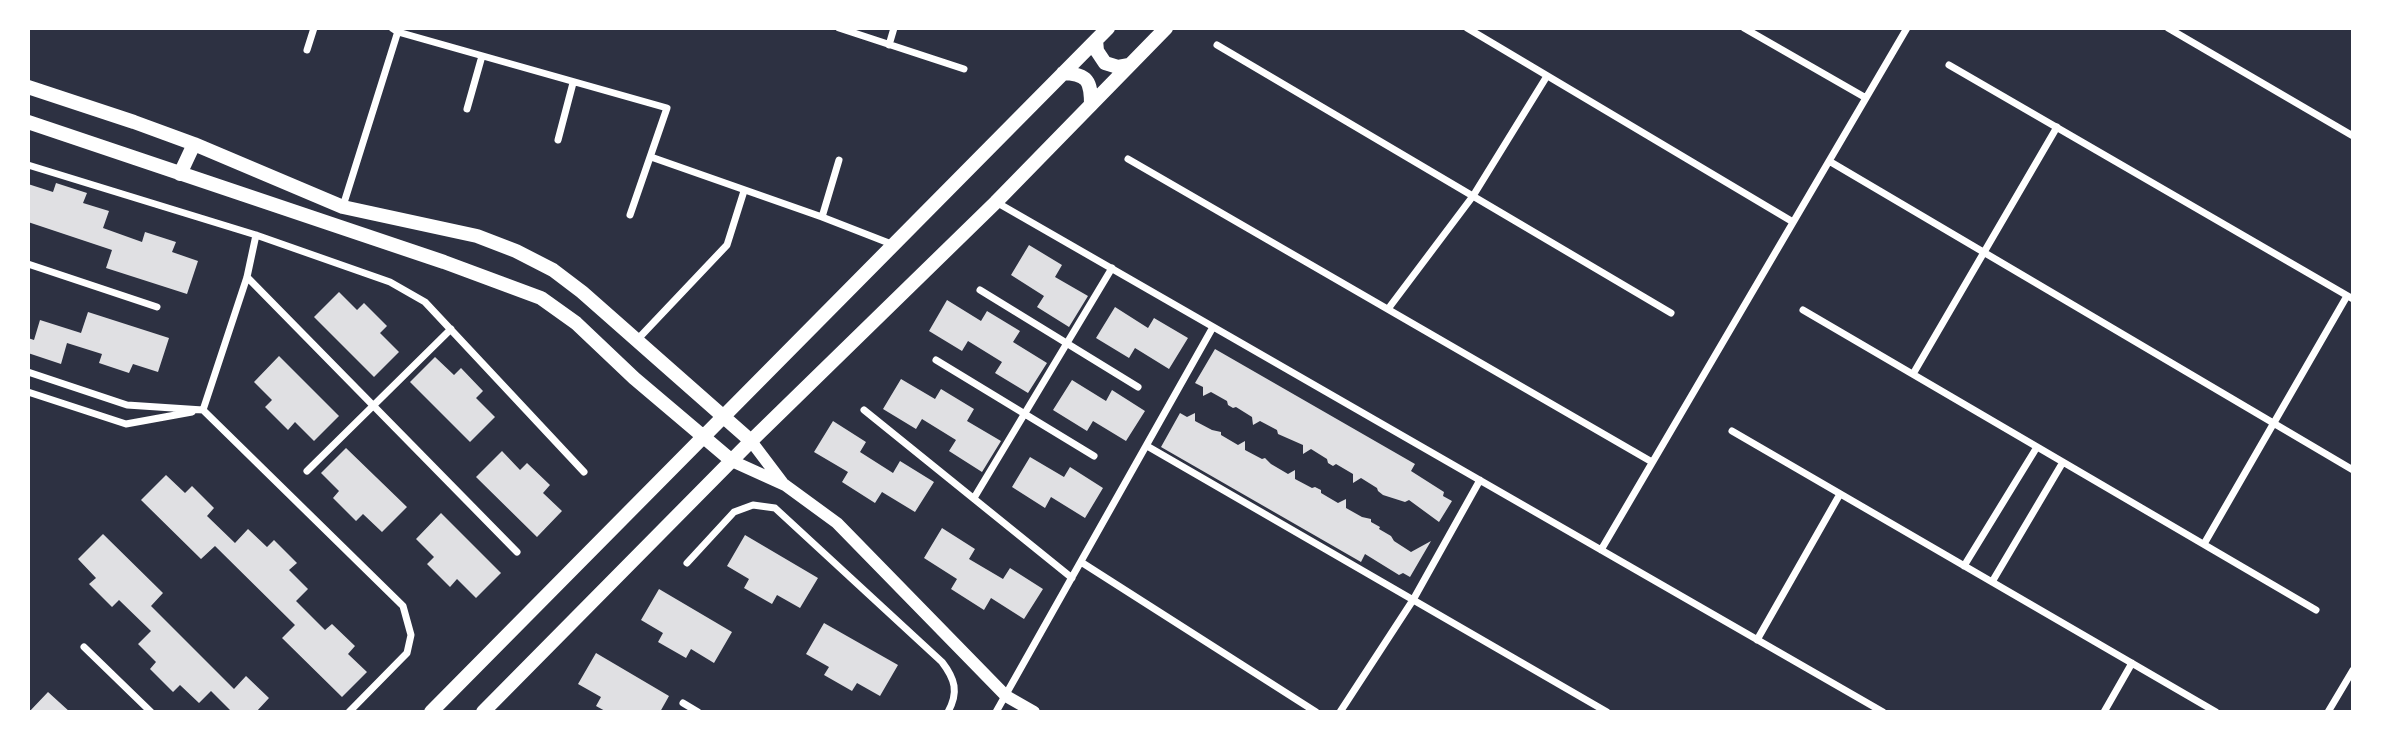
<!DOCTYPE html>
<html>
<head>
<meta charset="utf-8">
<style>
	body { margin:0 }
	#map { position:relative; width:2381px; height:740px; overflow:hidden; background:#2d3142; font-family:"Roboto Serif",serif }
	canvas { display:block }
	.frame { position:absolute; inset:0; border:30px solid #fff; pointer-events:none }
</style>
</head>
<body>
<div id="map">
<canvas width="2381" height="740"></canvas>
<div class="frame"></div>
</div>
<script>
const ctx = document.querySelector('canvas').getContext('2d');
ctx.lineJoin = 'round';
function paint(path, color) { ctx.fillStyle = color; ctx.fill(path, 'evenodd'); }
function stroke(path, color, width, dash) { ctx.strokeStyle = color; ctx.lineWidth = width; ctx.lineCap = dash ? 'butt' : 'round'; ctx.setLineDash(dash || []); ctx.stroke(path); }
paint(new Path2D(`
	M56,183L87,193L83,203L109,211L103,228L142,242L145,232L176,242L172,252L198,261L187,294L106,268L112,250L28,222V184L53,192Z
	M1029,245L1062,265L1055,277L1088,296L1069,327L1037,307L1044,296L1011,275Z
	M339,292L357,310L364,303L387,326L380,333L399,352L374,377L314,317Z
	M947,300L981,321L987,311L1020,331L1013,342L1047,363L1028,393L995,373L1002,362L968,341L962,351L929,331Z
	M1115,307L1148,328L1154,318L1188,338L1169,369L1135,348L1129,358L1096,338Z
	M88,312L169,338L158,372L133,364L129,373L99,363L102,354L67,343L61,364L28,353V338L34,340L40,320L81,333Z
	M1215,349L1415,464L1411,471L1444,492L1443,496L1452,501L1439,522L1409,500L1405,502L1383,495L1378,491L1377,488L1361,478L1353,483V474L1336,464L1333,466L1328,463L1327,459L1311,449L1303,454V445L1278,434L1277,430L1260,421L1253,425L1252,417L1236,407L1233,408L1228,405L1227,401L1211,392L1203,396V387L1195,383Z
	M279,356L339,416L314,441L295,422L288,430L265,407L272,400L254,382Z
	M435,357L454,375L461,368L483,391L476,398L495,417L470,442L410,382Z
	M901,379L935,399L941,389L974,409L967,421L1001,441L982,472L949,451L956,440L922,419L916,429L883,409Z
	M1072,380L1106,401L1112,390L1145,411L1126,441L1093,421L1087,431L1053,410Z
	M1180,413L1187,417L1195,413V421L1212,430L1221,432V435L1238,445L1245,441V450L1262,459L1265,458L1271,464L1288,474L1295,470V479L1312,488L1315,487L1321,490V493L1338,503L1346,499V508L1362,517L1371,519V522L1380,527L1379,529L1391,536L1394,541L1411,552L1431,541L1410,577L1403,573L1399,575L1365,554L1361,562L1161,447Z
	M833,421L866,442L860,452L893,473L900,461L934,482L915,512L882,492L875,503L842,482L848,472L814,452Z
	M346,448L407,507L382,532L363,514L356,521L333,498L339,491L321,473Z
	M502,451L520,470L527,463L550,485L543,493L562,511L537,537L476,477Z
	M1030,457L1064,477L1070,467L1103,488L1085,518L1051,497L1045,508L1012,487Z
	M166,475L185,493L192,486L214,508L207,516L235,543L248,529L267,547L274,540L297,563L289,570L308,589L296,601L325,630L332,624L355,646L348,654L367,672L342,697L282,638L295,625L215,546L201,559L141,500Z
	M441,513L501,573L476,598L457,579L450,587L427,564L434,557L416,539Z
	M942,528L975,549L969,559L1003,579L1010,568L1043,589L1024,619L991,598L984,610L951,589L957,579L924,558Z
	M103,534L163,593L151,606L234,689L246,676L269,698L256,712H232L211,691L199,703L180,685L173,692L150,669L156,662L138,644L151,631L119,600L112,607L89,584L96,578L78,559Z
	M745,535L818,578L800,608L777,595L772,604L744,588L749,579L727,566Z
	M659,589L732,632L714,663L691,649L686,658L658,642L663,633L641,620Z
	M824,623L898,665L880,696L857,683L852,691L824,675L829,667L806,654Z
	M596,653L669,696L660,712H607L596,706L601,697L578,684Z
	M48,692L70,712H29Z`), '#e0e0e3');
stroke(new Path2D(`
	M392,28L398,32L667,108L630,215
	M839,28L964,69
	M1467,28L1793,222
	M1744,28L1866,98
	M2168,28L2353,136
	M889,45L894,28
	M1217,45L1671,313
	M307,50L314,28
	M1949,65L2353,299
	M467,109L482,56
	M558,140L573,83
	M651,157L822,217L894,245
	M1128,159L1652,462
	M1829,161L2353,470
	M28,165L256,235L390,282L425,302L584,472
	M996,202L1883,712
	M343,206L399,28
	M822,217L839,160
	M28,264L157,307
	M247,277L517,552
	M980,290L1138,387
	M1388,309L1473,196L1547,76
	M1803,310L2316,610
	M637,340L727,245L744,191
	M936,360L1094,456
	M28,372L127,405L203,410L403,606L411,635L407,653L349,712
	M1913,374L2057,127
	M28,392L126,424L192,412
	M203,410L247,277L256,235
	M864,410L1072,578
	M1732,431L2216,712
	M1147,446L1607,712
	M307,471L451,329
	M974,498L1112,268
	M2204,544L2347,296
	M1601,550L1907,28
	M1081,562L1316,712
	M687,563L734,512L753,505L775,508L942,662C955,679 959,692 948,712
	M1964,566L2037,447
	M1992,582L2063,462
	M1757,640L1840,494
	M84,647L151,712
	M683,703L698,712
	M996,712L1213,327
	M1340,712L1413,600L1480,480
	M2104,712L2132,663
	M2328,712L2353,670`), '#fff', 7);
stroke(new Path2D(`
	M751,441L782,482
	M732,461L785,485L837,523L1006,696L1034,712`), '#fff', 12);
stroke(new Path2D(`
	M1096,40L1097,51L1105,63L1118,67L1129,65
	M1063,73C1088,74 1091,81 1091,105
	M28,87L134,122L194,144L343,207L477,236L516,251L553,270L582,292L751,441
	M28,122L444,262L541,298L576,323L634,378L732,461
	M180,174L194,144
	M431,712L1108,28
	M483,712L751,441L996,202L1166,28`), '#fff', 14);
</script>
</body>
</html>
